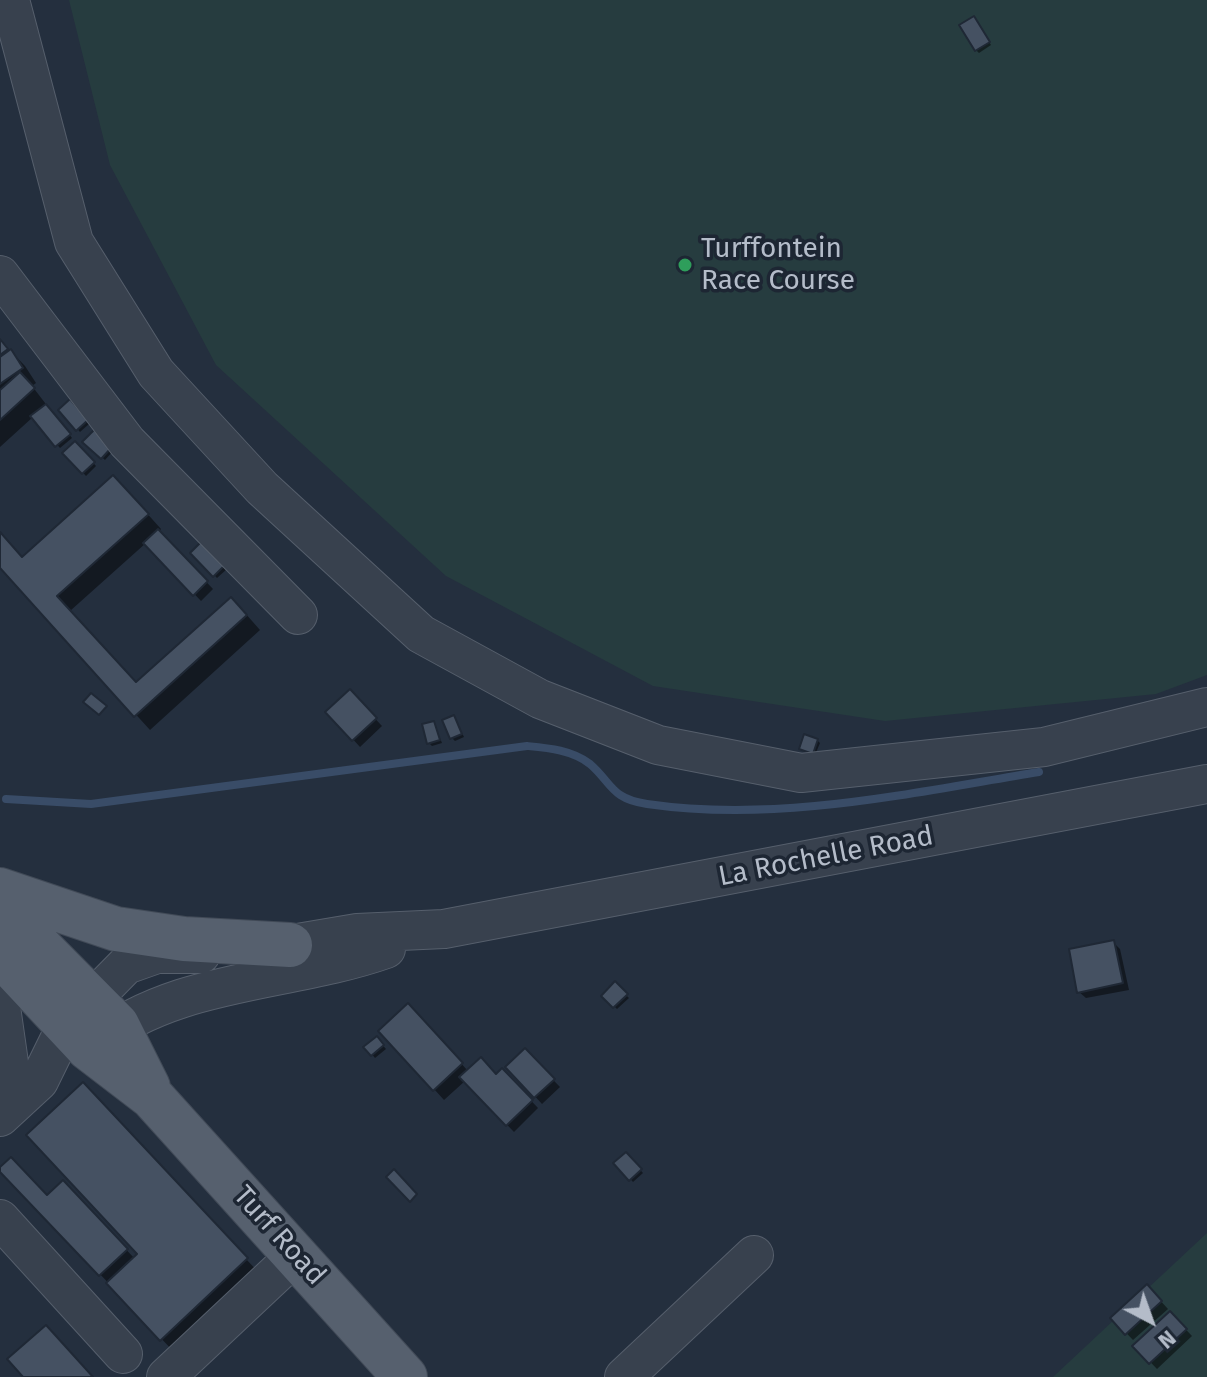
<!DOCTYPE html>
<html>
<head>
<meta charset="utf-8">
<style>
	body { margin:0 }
	#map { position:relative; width:1207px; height:1377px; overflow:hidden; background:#242f3e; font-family:"Fira Sans",sans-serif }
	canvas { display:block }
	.north { position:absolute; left:1111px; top:1281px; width:80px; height:80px; -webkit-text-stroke:6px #1d2633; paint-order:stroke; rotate:139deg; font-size:22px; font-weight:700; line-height:32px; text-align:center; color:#b4bcc9 }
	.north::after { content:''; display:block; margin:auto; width:28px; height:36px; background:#b4bcc9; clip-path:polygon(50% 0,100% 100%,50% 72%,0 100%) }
</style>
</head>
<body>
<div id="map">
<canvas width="1207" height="1377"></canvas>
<div class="north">N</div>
</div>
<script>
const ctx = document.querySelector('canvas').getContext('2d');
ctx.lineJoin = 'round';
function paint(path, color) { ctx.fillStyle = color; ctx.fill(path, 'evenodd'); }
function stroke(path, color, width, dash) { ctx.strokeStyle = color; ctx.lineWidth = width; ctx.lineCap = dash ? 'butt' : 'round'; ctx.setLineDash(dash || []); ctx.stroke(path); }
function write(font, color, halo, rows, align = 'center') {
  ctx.font = font + ' "Fira Sans",sans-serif'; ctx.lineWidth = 7; ctx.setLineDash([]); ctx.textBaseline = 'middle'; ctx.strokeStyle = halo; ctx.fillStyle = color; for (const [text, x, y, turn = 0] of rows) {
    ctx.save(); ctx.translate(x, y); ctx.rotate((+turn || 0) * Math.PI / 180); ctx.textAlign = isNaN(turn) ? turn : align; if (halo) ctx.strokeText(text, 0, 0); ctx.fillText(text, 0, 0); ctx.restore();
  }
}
paint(new Path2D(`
	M69,0H1207V675L1156,694L885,721L653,686L446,576L216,365L110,165Z
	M1207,1233V1377H1053Z`), '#263c3f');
paint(new Path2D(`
	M976,21L991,45L979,53L976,50Z
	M0,340L25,366L36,383L32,386L72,438L60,448L33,417L0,447Z
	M70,402L89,424L80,432L61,410Z
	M85,442L113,451L105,460Z
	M75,443L96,466L86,476L65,453Z
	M127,491L161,529L159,532L213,589L201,601L146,543L70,611L136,685L245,613L260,630L150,730L0,565V533L23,559Z
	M202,544L227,569L217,578L193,553Z
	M350,692L382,726L360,747L328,712Z
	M454,717L464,737L455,741L452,738Z
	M434,723L442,743L432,746L429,743Z
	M817,740L820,743L815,755L801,749Z
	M1113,942L1120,949L1129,990L1086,998L1079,992Z
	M615,984L629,998L617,1009L604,996Z
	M419,1017L468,1071L496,1076L502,1070L538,1108L514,1132L465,1081L444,1100L434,1089Z
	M377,1039L386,1049L375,1058L366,1047Z
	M525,1051L560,1087L542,1104L508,1067Z
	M97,1099L260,1274L175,1353L0,1169L47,1197L63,1183L135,1259L140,1254Z
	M626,1154L643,1173L633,1182L616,1163Z
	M1147,1286L1168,1309L1133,1340L1112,1318Z
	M1170,1313L1192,1336L1157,1369L1135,1346Z`), '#0007');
stroke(new Path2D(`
	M6,799L91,804L527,746C548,748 572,750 590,764C612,783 611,799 647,804C778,823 910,793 1039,772`), '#394c67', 8);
const building = new Path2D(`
	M974,16L990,42L975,51L959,25Z
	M0,339L8,349L0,355Z
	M11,349L23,368L0,384V357Z
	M20,372L35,388L0,420V390Z
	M70,399L88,420L76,431L58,410Z
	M46,404L71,434L55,447L30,416Z
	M94,430L112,447L101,459L82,442Z
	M75,441L95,462L82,474L62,453Z
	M113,475L149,514L57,596L136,682L231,597L247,615L134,717L0,568V532L22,557Z
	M158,529L208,581L193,596L143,543Z
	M202,541L225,565L213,577L190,553Z
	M350,689L377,718L352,741L325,712Z
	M91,693L107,706L99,715L83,702Z
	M454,715L462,734L450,739L442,720Z
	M434,721L440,740L427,744L422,724Z
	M804,734L818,739L813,754L799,749Z
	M1114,940L1123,983L1077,993L1069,949Z
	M615,981L628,994L613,1008L601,996Z
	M408,1003L463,1063L433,1091L378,1031Z
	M377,1036L384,1045L371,1056L363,1047Z
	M525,1048L555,1079L534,1098L505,1067Z
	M481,1057L496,1074L502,1068L533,1100L506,1126L459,1077Z
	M83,1082L248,1258L160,1341L106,1283L137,1254L26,1135Z
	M626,1152L642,1169L629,1181L613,1163Z
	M11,1157L47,1195L63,1180L128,1249L99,1276L0,1172V1167Z
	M394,1169L417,1194L410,1202L386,1177Z
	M1147,1284L1162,1301L1125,1335L1110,1318Z
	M1170,1311L1187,1329L1149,1364L1132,1346Z
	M46,1325L93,1377H23L7,1359Z`);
paint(building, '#455162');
stroke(building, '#1f2835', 2);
const minor = new Path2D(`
	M10,0L74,242L156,373L262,488L421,634L540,699L658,745L801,773L1044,747L1207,707
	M0,275L127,442L298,615
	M262,949L357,933L444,929L1207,784
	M0,1000L12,1084
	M94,1044C175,978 290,983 386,949
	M0,1117L39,1081L66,1026L126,965L157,954H201
	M0,1219L123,1354
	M166,1377L296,1255
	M624,1377L754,1255`);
const major = new Path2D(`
	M0,890L116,929L184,939L290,945
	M0,907L117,1025L148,1087
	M0,954L88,1048L152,1097L405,1377`);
stroke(minor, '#565f6c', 40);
stroke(major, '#414a57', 46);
stroke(minor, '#38414e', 38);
stroke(major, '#56606e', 44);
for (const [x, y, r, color] of [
	[685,265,8,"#2e9e5b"]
]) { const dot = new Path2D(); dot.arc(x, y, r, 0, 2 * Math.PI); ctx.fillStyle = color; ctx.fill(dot); stroke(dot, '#1d2633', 3); }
write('28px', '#b4bcc9', '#1d2633', [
	["Turffontein",701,249],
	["Race Course",701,281]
], 'left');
write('28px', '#b4bcc9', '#1d2633', [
	["La Rochelle Road",826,857,-11],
	["Turf Road",279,1236,48]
]);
</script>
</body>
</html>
